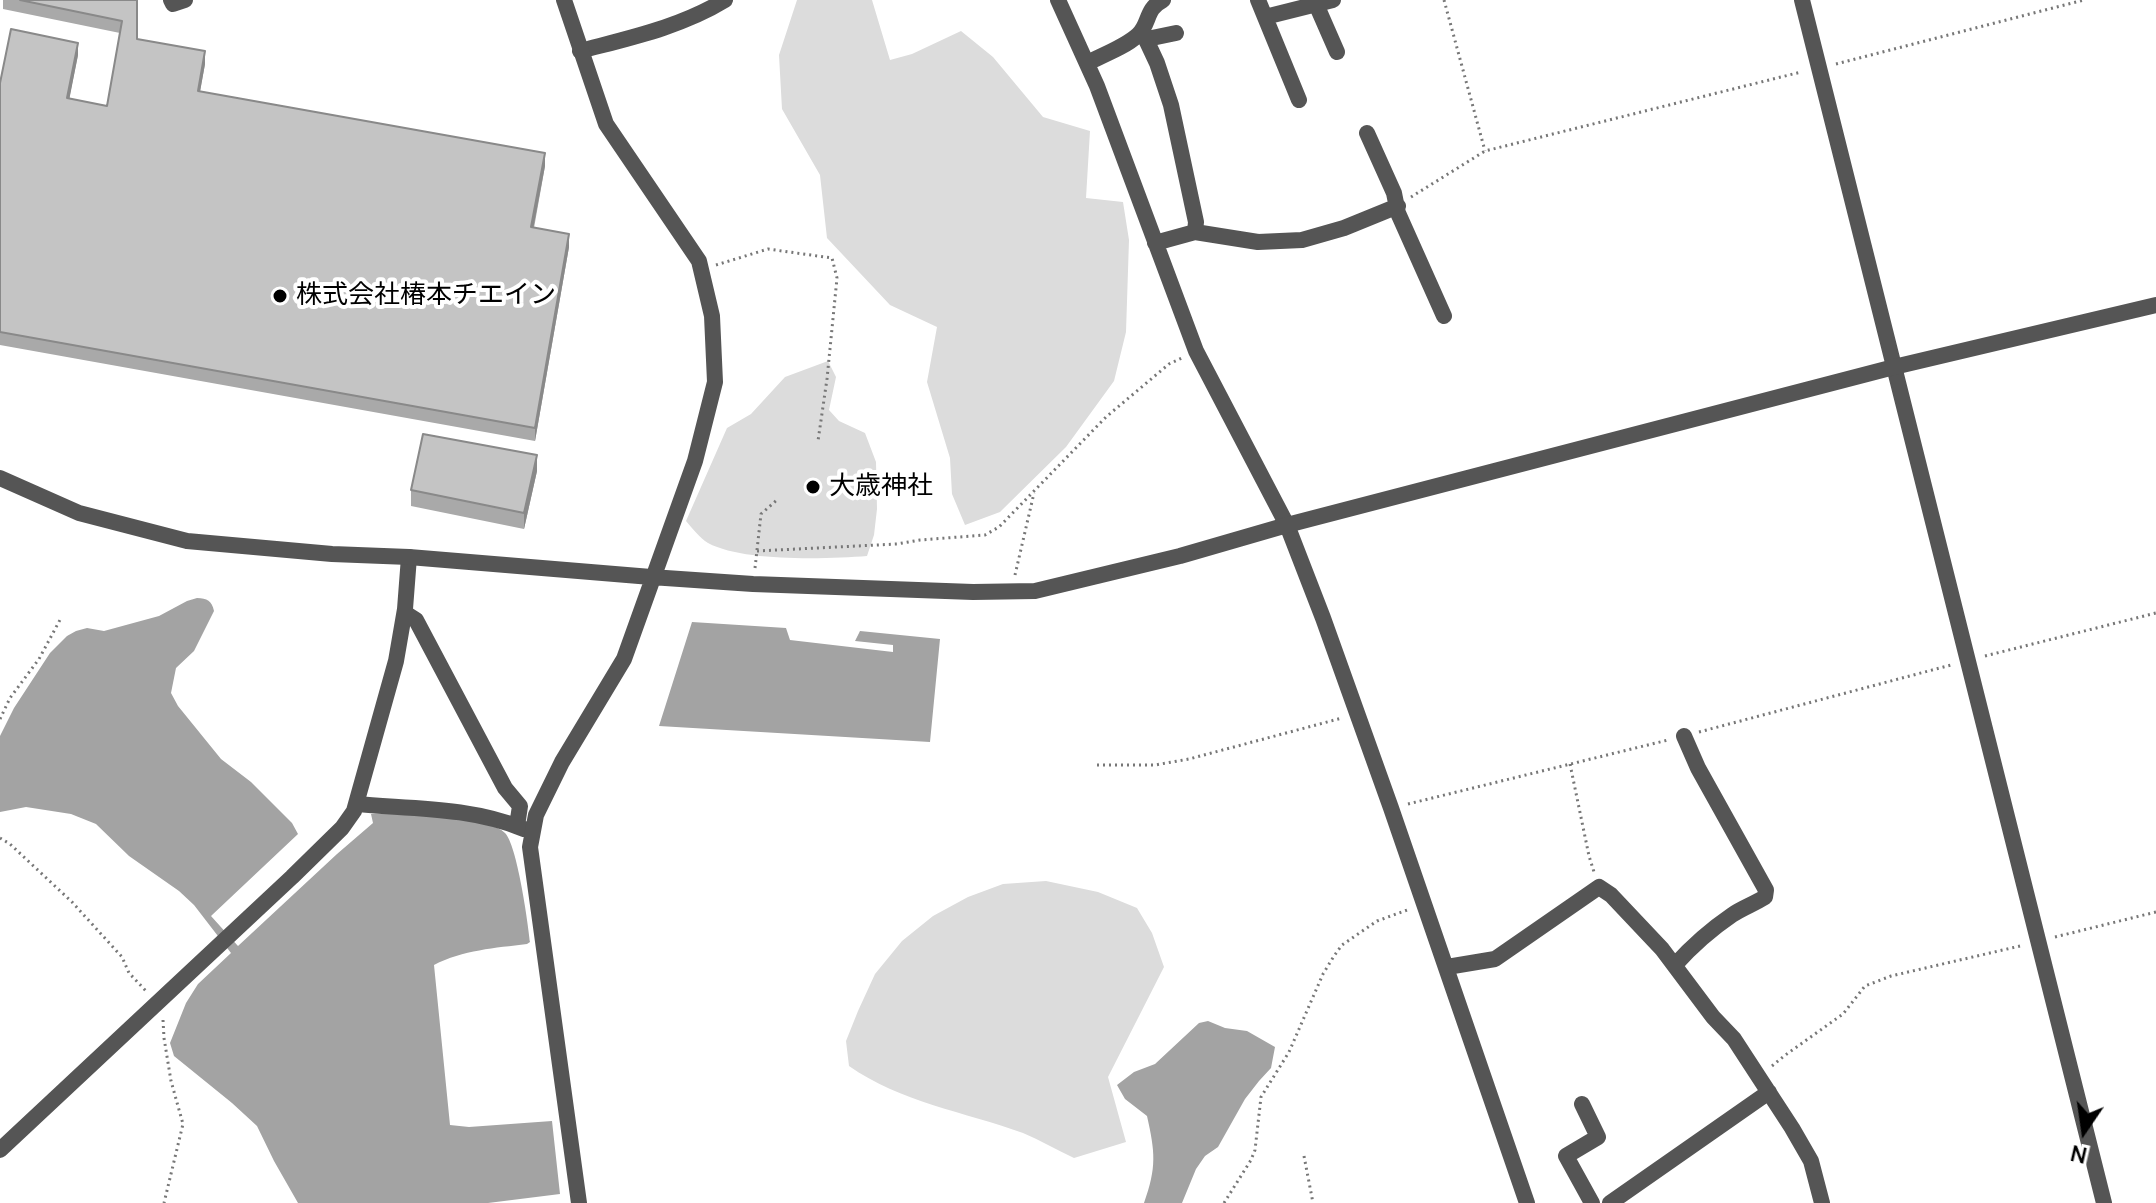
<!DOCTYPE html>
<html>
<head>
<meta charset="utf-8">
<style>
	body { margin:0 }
	#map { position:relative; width:2156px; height:1203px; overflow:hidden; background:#fff; font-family:Manrope,sans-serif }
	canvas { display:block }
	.north { position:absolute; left:2044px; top:1091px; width:80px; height:80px; -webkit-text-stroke:6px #fff; paint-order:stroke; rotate:193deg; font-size:22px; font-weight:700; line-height:32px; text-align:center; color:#000 }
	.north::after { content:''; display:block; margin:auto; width:28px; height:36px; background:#000; clip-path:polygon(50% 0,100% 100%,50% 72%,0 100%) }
</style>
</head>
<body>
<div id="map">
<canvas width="2156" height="1203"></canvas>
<div class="north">N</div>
</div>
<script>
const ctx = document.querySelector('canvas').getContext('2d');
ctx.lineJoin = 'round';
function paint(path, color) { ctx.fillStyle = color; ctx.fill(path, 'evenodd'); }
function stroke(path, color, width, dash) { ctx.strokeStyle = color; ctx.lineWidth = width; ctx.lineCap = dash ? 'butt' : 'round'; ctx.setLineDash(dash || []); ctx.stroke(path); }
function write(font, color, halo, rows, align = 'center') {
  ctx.font = font + ' Manrope,"Noto Sans JP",sans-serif'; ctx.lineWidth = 8; ctx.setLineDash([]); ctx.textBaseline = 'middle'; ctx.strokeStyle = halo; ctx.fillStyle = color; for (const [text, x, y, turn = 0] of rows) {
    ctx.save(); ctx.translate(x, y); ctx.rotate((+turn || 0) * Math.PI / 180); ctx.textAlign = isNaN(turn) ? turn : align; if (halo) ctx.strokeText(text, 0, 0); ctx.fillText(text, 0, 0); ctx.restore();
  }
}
paint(new Path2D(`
	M797,0H872L890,60L912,54L961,31L993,57L1043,117L1090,131L1086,198L1123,202L1129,240L1126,332L1114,381L1066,447L1000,512L965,525L952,494L950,458L927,382L937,327L890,305L827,238L820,175L782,109L779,55Z
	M828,361L836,377L829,410L839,421L865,433L876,462L877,509L874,535L867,556C827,559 743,562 708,543C700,538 692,528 686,521L727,428L751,414L785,377Z
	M1046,881L1098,892L1137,908L1152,933L1164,967L1108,1077L1126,1142L1074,1158C1057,1150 1040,1140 1023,1133C965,1112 900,1102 849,1066L846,1041L858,1011L875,974L902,941L933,916L968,897L1003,884Z`), '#dcdcdc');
paint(new Path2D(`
	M197,598C207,598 212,601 214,611L194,651L176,668L171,693L178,706L221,759L251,782L292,823L298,834L211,916L238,946L337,854L373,823L371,814C397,812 488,815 505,833C517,845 528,922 530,942L527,944C495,948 463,950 434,965L450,1125L469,1127L552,1121L560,1194L488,1203H298L274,1161L257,1126L232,1103L174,1056L170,1043L186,1003L198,984L231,953L194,905L179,891L129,856L96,824L71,814L26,807L0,812V736L14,708L50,653L67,636L76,631L87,628L104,631L159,616L187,601Z
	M692,622L786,628L790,640L893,652V645L855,641L860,631L940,639L930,742L659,726Z
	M1208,1021L1225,1028L1247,1031L1275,1047L1271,1068L1259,1081L1245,1099L1218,1147L1205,1156L1196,1169L1182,1203H1144C1157,1167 1155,1152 1147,1116L1125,1099L1117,1085L1134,1072L1155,1064L1199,1023Z`), '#a3a3a3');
stroke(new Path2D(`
	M1444,0L1485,151
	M1836,64L2084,0
	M1411,197L1485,151L1801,72
	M716,265L768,249L832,258L837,278L827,379L818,441
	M757,551L897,544L920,540L985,535L999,527L1106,417L1169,364L1182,358
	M755,568L761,514L778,499
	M1015,575L1034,493
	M1985,656L2156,613
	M0,719L10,698L39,659L61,618
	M1699,732L1951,665
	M1570,764L1589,856L1594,872
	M1097,765H1155L1189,759L1342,718
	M1408,804L1668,740
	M0,838L10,844L72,902L122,957L129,973L146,991
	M2055,937L2156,912
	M163,1020L164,1038L171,1081L183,1124L164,1203
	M1772,1066L1784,1056L1843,1014L1865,986L1891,976L2020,946
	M1304,1156L1313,1203
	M1224,1203L1251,1160L1255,1150L1261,1097L1289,1052L1323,974L1334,956L1342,945L1377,921L1410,909`), '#777', 3, [2, 4]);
stroke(new Path2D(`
	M171,0L173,4L185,0
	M1058,0L1097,86L1196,351L1287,525L1323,618L1391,808L1527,1203
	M1258,0L1299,100
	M1802,0L2104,1203
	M1316,4L1337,52
	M1265,17L1333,0
	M1142,31L1157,63L1171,105L1196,222L1195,232
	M1147,39L1176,33
	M580,51C629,38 681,27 725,0
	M1087,63C1103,55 1125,47 1138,35C1150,24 1145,9 1163,0
	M1367,133L1394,193L1398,213L1444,316
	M1155,243L1195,232L1258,242L1302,240L1344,228L1398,206
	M405,613L416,620L505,788L520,806L517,826
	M356,804C413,809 470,807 524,829
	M1675,965C1692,946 1710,930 1732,915C1742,908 1754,904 1765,897L1766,890L1698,768L1684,736
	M1447,967L1495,959L1599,887L1611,895L1662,949L1713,1017L1734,1039L1792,1128L1811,1161L1822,1203
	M1582,1104L1598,1137L1566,1156L1592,1203
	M0,1150L292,877L342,828L354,811L396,661L405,609L409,557
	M1610,1203L1769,1092`), '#555', 16);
stroke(new Path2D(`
	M564,0L606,124L699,261L712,316L715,382L695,461L624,659L562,762L536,815L530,847L579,1203
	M0,478L79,513L187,541L332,554L409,557L651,577L753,584L973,592L1035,591L1180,556L1287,525L1894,367L2156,305`), '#555', 16);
paint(new Path2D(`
	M3,0H137V39L205,64L200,91L545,166L534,228L569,247L535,441L0,345V83L78,55L69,99L107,106L120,33L3,9Z
	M537,471L524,529L411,506V490Z`), '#a9a9a9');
paint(new Path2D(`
	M78,43V55L67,111V98Z
	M205,51V64L198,103V91Z
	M545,153V166L531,240V227Z
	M569,234V247L535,441V428Z
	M537,455V471L524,529V513Z`), '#898989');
const building = new Path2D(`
	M20,0H137V39L205,51L198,91L545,153L531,227L569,234L535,428L0,332V83L11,29L78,43L67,98L107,106L122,21Z
	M423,434L537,455L524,513L411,490Z`);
paint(building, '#c4c4c4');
stroke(building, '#898989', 2);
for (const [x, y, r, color] of [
	[280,296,8,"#000"],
	[813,487,8,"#000"]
]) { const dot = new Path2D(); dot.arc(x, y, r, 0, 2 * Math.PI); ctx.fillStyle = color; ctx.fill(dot); stroke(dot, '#fff', 3); }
write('26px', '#000', '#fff', [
	["株式会社椿本チエイン",296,296],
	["大歳神社",829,487]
], 'left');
</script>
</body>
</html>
